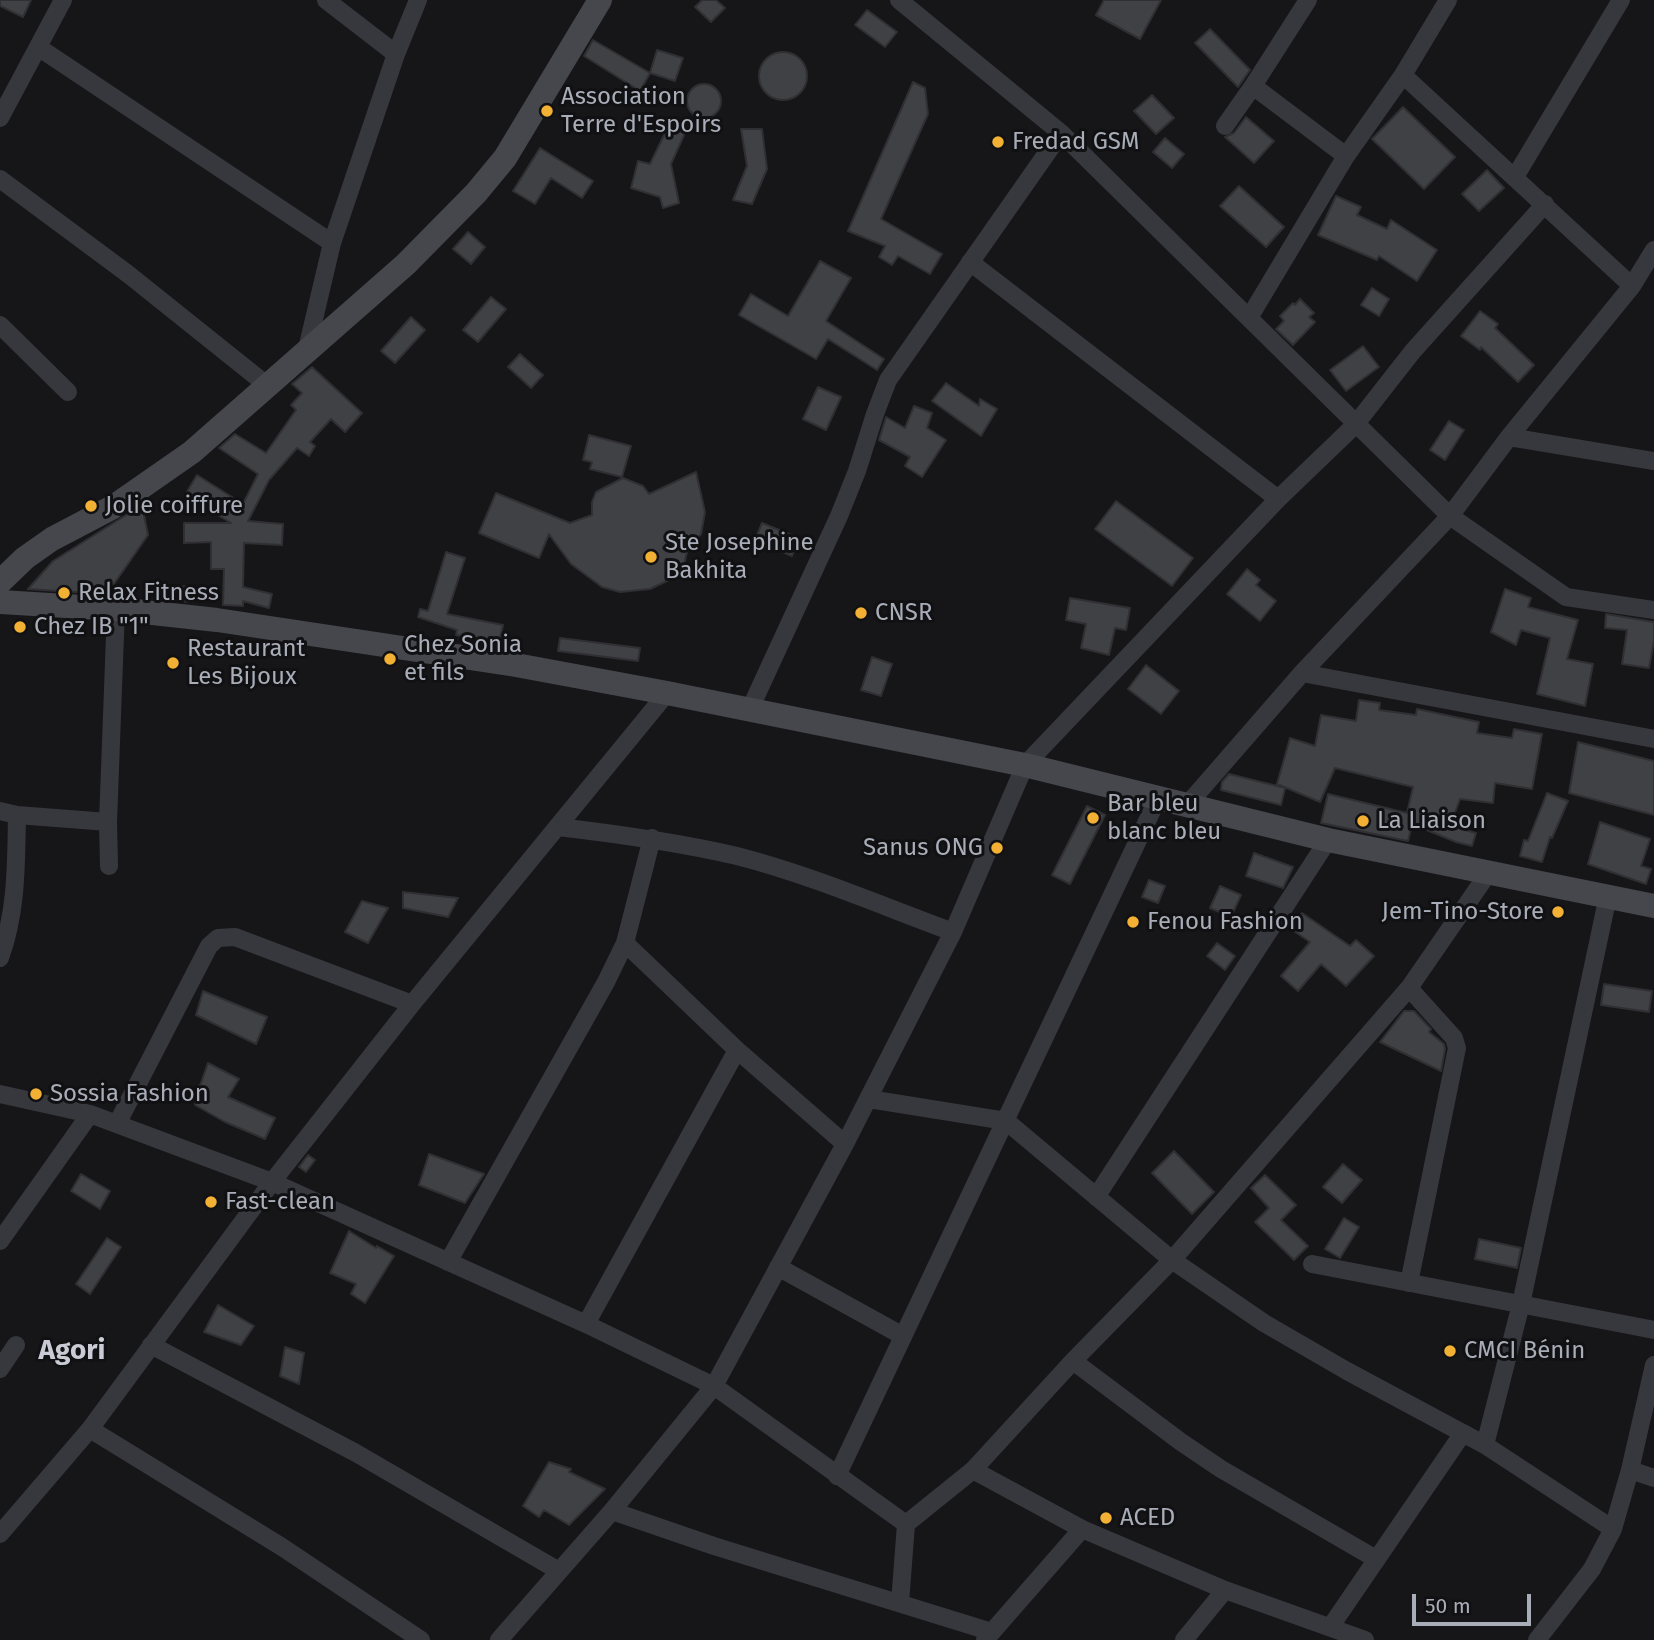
<!DOCTYPE html>
<html>
<head>
<meta charset="utf-8">
<style>
	body { margin:0 }
	#map { position:relative; width:1654px; height:1640px; overflow:hidden; background:#161618; font-family:"Fira Sans",sans-serif }
	canvas { display:block }
	.scale { position:absolute; left:1412px; top:1594px; width:119px; height:32px; box-sizing:border-box; border:4px solid #a8adb8; border-top:0; padding-left:9px; font-size:21px; line-height:24px; white-space:nowrap; color:#a8adb8; -webkit-text-stroke:5px #111113; paint-order:stroke }
</style>
</head>
<body>
<div id="map">
<canvas width="1654" height="1640"></canvas>
<div class="scale">50 m</div>
</div>
<script>
const ctx = document.querySelector('canvas').getContext('2d');
ctx.lineJoin = 'round';
function paint(path, color) { ctx.fillStyle = color; ctx.fill(path, 'evenodd'); }
function stroke(path, color, width, dash) { ctx.strokeStyle = color; ctx.lineWidth = width; ctx.lineCap = dash ? 'butt' : 'round'; ctx.setLineDash(dash || []); ctx.stroke(path); }
function write(font, color, halo, rows, align = 'center') {
  ctx.font = font + ' "Fira Sans",sans-serif'; ctx.lineWidth = 6; ctx.setLineDash([]); ctx.textBaseline = 'middle'; ctx.strokeStyle = halo; ctx.fillStyle = color; for (const [text, x, y, turn = 0] of rows) {
    ctx.save(); ctx.translate(x, y); ctx.rotate((+turn || 0) * Math.PI / 180); ctx.textAlign = isNaN(turn) ? turn : align; if (halo) ctx.strokeText(text, 0, 0); ctx.fillText(text, 0, 0); ctx.restore();
  }
}
const building = new Path2D(`
	M0,0H31L23,17L0,6Z
	M702,0H716L725,8L711,22L695,7Z
	M1104,0H1161L1140,39L1096,15Z
	M867,10L897,32L885,47L855,25Z
	M1210,29L1250,70L1238,87L1195,43Z
	M593,40L650,73L640,91L584,56Z
	M657,50L683,58L675,81L650,73Z
	M759 76a24 24 0 1 1 48 0a24 24 0 1 1-48 0Z
	M913,82L925,88L928,114L881,219L942,254L930,274L898,256L892,265L879,257L885,246L848,231Z
	M687 101a17 17 0 1 1 34 0a17 17 0 1 1-34 0Z
	M1152,95L1174,118L1156,134L1134,111Z
	M1403,107L1455,157L1424,189L1372,139Z
	M1246,117L1274,141L1254,163L1225,137L1234,133Z
	M668,127L685,133L671,164L679,203L663,208L660,197L631,188L638,161L650,164Z
	M741,129H762L767,169L752,204L733,200L747,166Z
	M1165,138L1184,154L1172,168L1153,152Z
	M540,148L593,181L582,198L551,178L535,204L513,191Z
	M1487,170L1504,188L1479,211L1462,194Z
	M1239,186L1284,227L1266,247L1220,206Z
	M1336,196L1361,207L1357,215L1387,229L1391,220L1437,250L1417,281L1379,256L1377,260L1318,235Z
	M468,232L485,247L471,264L453,249Z
	M820,261L851,278L826,321L884,359L877,370L828,339L816,359L739,315L751,294L788,316Z
	M1372,288L1389,299L1379,316L1361,305Z
	M491,297L506,309L478,342L463,330Z
	M1300,299L1314,313L1309,317L1315,322L1293,345L1276,329L1284,321L1280,316L1293,303L1295,305Z
	M1480,311L1498,324L1495,328L1534,365L1518,382L1481,347L1480,350L1461,336Z
	M411,317L425,330L395,363L381,351Z
	M1363,346L1379,367L1346,391L1330,370Z
	M520,354L543,375L531,388L508,367Z
	M312,367L362,413L345,432L331,419L310,442L315,446L309,456L297,448L269,480L248,521L283,524L282,545L244,543L243,587L272,594L269,608L243,601V606L223,605L224,569H211V542L184,543V523H231L185,495L197,475L243,504L258,474L219,448L235,434L266,453L296,410L291,405L302,393L292,384Z
	M946,383L979,406L980,399L997,409L981,436L932,401Z
	M818,387L841,397L826,430L803,419Z
	M914,406L932,413L927,428L946,440L922,477L905,466L910,457L879,440L886,417L905,428Z
	M1449,421L1464,430L1445,460L1430,450Z
	M589,435L631,446L622,477L590,469L592,462L583,460Z
	M696,472L705,512L701,534L687,552L684,565L671,579L650,589L620,592L602,587L571,564L549,534L539,558L479,533L496,493L570,523L592,515V502L596,492L623,478L643,486L649,494Z
	M1116,501L1193,558L1172,586L1095,529Z
	M142,505L148,535L107,594L28,589L53,561Z
	M762,523L799,538L792,556L755,540Z
	M446,552L465,558L447,614L503,625L499,643L456,635L457,630L418,617L420,609L428,611Z
	M1247,569L1260,580L1256,585L1276,601L1260,621L1227,594Z
	M180,586L194,587L193,602L179,601Z
	M1505,589L1531,598L1528,607L1578,620L1567,659L1593,664L1585,706L1537,694L1550,638L1521,630L1516,645L1491,632Z
	M1070,598L1130,608L1126,630L1115,628L1109,655L1081,648L1086,624L1066,620Z
	M1606,614L1654,622V640L1649,668L1622,664L1627,630L1605,628Z
	M560,638L640,648L638,661L558,651Z
	M872,657L892,664L881,696L861,690Z
	M1146,665L1179,691L1161,714L1128,689Z
	M1359,700L1380,703L1379,710L1416,715L1417,709L1479,722L1477,733L1512,738L1514,729L1542,734L1532,789L1495,783L1493,803L1460,799L1450,826L1476,833L1472,846L1456,842L1412,824L1408,841L1321,823L1328,794L1407,813L1413,787L1335,768L1320,802L1277,784L1290,738L1315,746L1321,715L1356,721Z
	M1578,742L1654,761V815L1569,793Z
	M1229,774L1285,788L1281,805L1221,790L1222,782Z
	M1547,793L1568,801L1552,838L1550,837L1542,862L1520,856L1524,840L1528,841Z
	M1087,806L1105,815L1070,884L1052,875Z
	M1600,822L1650,839L1641,866L1651,869L1646,884L1588,864Z
	M1254,853L1293,867L1283,888L1246,876Z
	M1149,880L1165,886L1158,903L1142,897Z
	M1220,886L1241,895L1231,917L1210,908Z
	M403,892L458,898L448,917L403,908Z
	M362,901L388,908L368,943L345,932Z
	M1302,913L1350,946L1356,940L1374,956L1346,986L1321,964L1298,991L1281,976L1310,942L1291,929Z
	M1217,943L1235,956L1225,970L1207,956Z
	M1604,984L1652,991L1649,1012L1601,1005Z
	M203,991L267,1017L256,1044L196,1015Z
	M1404,1011H1414L1431,1029L1429,1032L1444,1044L1445,1049L1441,1071L1380,1042Z
	M208,1063L239,1079L228,1097L275,1118L265,1139L225,1122L195,1105L199,1085L200,1086Z
	M1174,1151L1214,1192L1192,1214L1152,1173Z
	M429,1154L484,1174L465,1203L419,1185Z
	M308,1155L315,1160L306,1172L299,1167Z
	M1343,1164L1362,1180L1342,1203L1323,1187Z
	M81,1174L110,1191L100,1209L71,1191Z
	M1265,1175L1296,1205L1281,1220L1308,1246L1294,1260L1255,1222L1269,1208L1251,1188Z
	M1344,1218L1359,1227L1340,1258L1325,1249Z
	M349,1231L376,1248L377,1246L394,1256L365,1303L351,1294L356,1284L330,1273Z
	M107,1238L121,1247L90,1294L76,1284Z
	M1479,1239L1521,1248L1517,1268L1475,1259Z
	M218,1305L254,1326L241,1345L204,1332Z
	M285,1347L304,1353L299,1384L280,1376Z
	M549,1462L571,1469L569,1472L605,1489L569,1525L544,1510L539,1517L523,1506Z`);
paint(building, '#404145');
stroke(building, '#303034', 2);
stroke(new Path2D(`
	M326,0L396,54
	M899,0L1061,133L1450,516L1566,597L1654,610
	M38,47L332,243
	M1403,75L1632,286
	M1253,86L1346,156
	M0,118L63,0
	M1225,126L1253,86L1308,0
	M1515,177L1621,0
	M0,179L128,274L268,386
	M970,262L1278,499
	M1249,318L1346,156L1403,75L1448,0
	M0,325L68,392
	M306,353L332,243L396,54L418,0
	M1509,437L1654,461
	M1302,673L1654,739
	M750,709L839,516L857,471L875,414L888,380L1061,133
	M1188,804L1302,673L1450,516L1509,437L1632,286L1654,250
	M0,811L17,815C16,864 17,911 0,958
	M17,815L108,822
	M558,827C618,834 677,842 737,856C811,875 882,906 953,932
	M109,866L108,822L116,609
	M625,943L737,1050L845,1144
	M1409,988L1454,1038L1457,1048L1409,1283
	M0,1094L90,1114L272,1182L586,1324L714,1386L906,1524L900,1603
	M869,1099L1006,1121L1172,1260L1264,1323L1347,1371L1485,1445L1613,1529
	M117,1124L209,946L218,938L235,937L412,1004
	M1096,1197L1328,840
	M0,1241L90,1114
	M448,1262L606,982L625,943L652,838
	M1312,1264L1654,1330
	M778,1267L903,1336
	M586,1324L737,1050
	M151,1345L356,1453L559,1571
	M1073,1361L1181,1442L1221,1469L1376,1559
	M0,1369L16,1345
	M90,1429L282,1547L421,1640
	M1485,1445L1521,1304L1608,896
	M973,1470L1082,1529L1225,1590L1365,1640
	M1630,1470L1654,1478
	M837,1476L1158,798
	M612,1511L714,1546L992,1632
	M906,1524L973,1470L1073,1361L1172,1260L1409,988L1489,872
	M0,1534L90,1429L272,1182L412,1004L667,693
	M1331,1626L1463,1433
	M499,1640L612,1511L714,1386L845,1144L953,932L1025,765L1278,499L1355,425L1413,351L1545,204
	M985,1640L1082,1529
	M1184,1640L1225,1590
	M1537,1640L1592,1569L1613,1529L1630,1470L1654,1365`), '#37383d', 18);
stroke(new Path2D(`
	M0,582L25,558L52,539L113,507L192,452L406,264L476,193L505,158L600,0
	M0,602L116,609L217,620L516,665L667,693L1025,765L1328,840L1654,906`), '#45474d', 24);
for (const [x, y, r, color] of [
	[547,111,7,"#f2b134"],
	[998,142,7,"#f2b134"],
	[91,506,7,"#f2b134"],
	[651,557,7,"#f2b134"],
	[64,593,7,"#f2b134"],
	[861,613,7,"#f2b134"],
	[20,627,7,"#f2b134"],
	[390,659,7,"#f2b134"],
	[173,663,7,"#f2b134"],
	[1093,818,7,"#f2b134"],
	[1363,821,7,"#f2b134"],
	[997,848,7,"#f2b134"],
	[1558,912,7,"#f2b134"],
	[1133,922,7,"#f2b134"],
	[36,1094,7,"#f2b134"],
	[211,1202,7,"#f2b134"],
	[1450,1351,7,"#f2b134"],
	[1106,1518,7,"#f2b134"]
]) { const dot = new Path2D(); dot.arc(x, y, r, 0, 2 * Math.PI); ctx.fillStyle = color; ctx.fill(dot); stroke(dot, '#111113', 2.5); }
write('24px', '#a8adb8', '#111113', [
	["Association",561,97],
	["Terre d'Espoirs",561,125],
	["Fredad GSM",1012,142],
	["Jolie coiffure",105,506],
	["Ste Josephine",665,543],
	["Bakhita",665,571],
	["Relax Fitness",78,593],
	["CNSR",875,613],
	["Chez IB \"1\"",34,627],
	["Chez Sonia",404,645],
	["et fils",404,673],
	["Restaurant",187,649],
	["Les Bijoux",187,677],
	["Bar bleu",1107,804],
	["blanc bleu",1107,832],
	["La Liaison",1377,821],
	["Sanus ONG",983,848,"right"],
	["Jem-Tino-Store",1544,912,"right"],
	["Fenou Fashion",1147,922],
	["Sossia Fashion",50,1094],
	["Fast-clean",225,1202],
	["CMCI Bénin",1464,1351],
	["ACED",1120,1518]
], 'left');
write('bold 28px', '#c9ccd4', '#111113', [
	["Agori",72,1351]
]);
</script>
</body>
</html>
